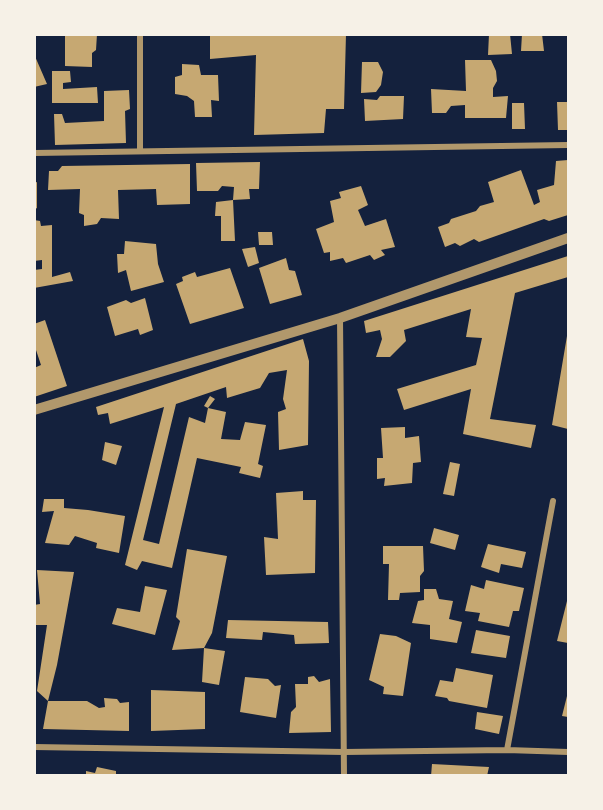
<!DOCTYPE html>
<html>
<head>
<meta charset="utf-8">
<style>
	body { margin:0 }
	#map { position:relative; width:603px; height:810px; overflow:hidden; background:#14213d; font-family:"Fira Sans Condensed",sans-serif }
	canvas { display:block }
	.frame { position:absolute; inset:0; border:36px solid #f6f1e7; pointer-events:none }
</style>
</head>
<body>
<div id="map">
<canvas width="603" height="810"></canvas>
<div class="frame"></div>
</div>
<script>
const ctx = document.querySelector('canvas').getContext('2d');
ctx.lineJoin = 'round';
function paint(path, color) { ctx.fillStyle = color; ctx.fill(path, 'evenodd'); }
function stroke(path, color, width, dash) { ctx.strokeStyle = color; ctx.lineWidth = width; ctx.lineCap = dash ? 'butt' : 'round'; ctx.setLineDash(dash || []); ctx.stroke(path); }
paint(new Path2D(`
	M65,34H97L96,50L92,53V67L65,66Z
	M252,34H346L344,109H326L324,133L254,135L256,55L210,59V36Z
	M489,34H510L512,54L488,55Z
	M522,34H542L544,51H521Z
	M34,54L47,84L34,87Z
	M465,60H491L496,71L497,81L493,88V97L508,96L506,118H465V105L451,106L446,113H432L431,89L466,91Z
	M362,62H378L383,72L381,85L376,92L361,93Z
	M182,64L199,65L201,75H218L219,101L211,100L212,117H195L194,101L187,96L175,94V77L182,75Z
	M52,71H70L71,82L63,83V89L97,87L98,103H52Z
	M129,90L130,109L125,111L126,143L55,145L54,114H62L65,123L104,121V91Z
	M380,96H404L403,119L365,121L364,99L377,100Z
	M557,102H568V130H558Z
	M512,103H524L525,129H512Z
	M568,160V215L549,221L544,219L479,242L474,239L460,246L455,243L445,247L438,227L449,223L451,219L476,211L480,206L494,202L488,182L521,170L534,205L540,202L537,190L554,185L556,161Z
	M260,162L259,189H249L250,199L233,200L234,187L222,186L218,191H197L196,163Z
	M190,164V204L157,205L156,189L118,190L119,219L101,218L97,224L84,226V215L79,213L80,189L48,190L49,171H58L62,166Z
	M37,182V208L34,210V183Z
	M361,186L368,205L358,210L365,226L386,219L395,247L381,250L385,255L374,260L370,255L346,263L343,258L330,261V252L324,253L316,229L334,222L330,201L341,198L339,192Z
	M233,200L235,241H221V216H215L216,202Z
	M34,220L40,221L41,226L52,225V277L70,272L73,281L34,288V270L42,269V260L34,261Z
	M258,232H272L273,245H259Z
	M125,241L156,244L158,264L164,282L131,291L126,270L118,273L117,254H124Z
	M255,247L259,263L248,267L242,249Z
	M568,256V277L515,293L490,419L536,425L531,448L463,434L471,389L404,410L397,389L476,365L482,338L466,337L471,309L404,330L406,341L390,357H376L382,339L380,330L366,333L364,321Z
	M286,258L289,270L295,271L302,295L270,304L259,268Z
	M230,268L244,308L190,324L176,284L183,281L182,277L195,272L197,277Z
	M145,298L153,330L140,335L138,329L115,336L107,307L126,300L131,303Z
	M45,320L67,386L34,397V368L41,365L34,344V324Z
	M567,336H568V429L552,425Z
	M303,339L309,361L308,445L279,450L278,412L286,409L283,399L287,370L269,373L260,388L227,398L226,387L176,404L143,540L159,544L189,417L205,423L208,408L204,406L210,396L215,399L208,408L226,412L221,439L240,440L245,422L266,425L258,464L263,466L260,478L239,473L241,467L197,458L172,568L142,561L137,570L125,565L164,407L110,424L108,413L98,415L96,407Z
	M405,427V438L419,436L421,462L413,463L412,483L384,486L385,478L377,479V458H383L381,428Z
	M105,442L122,446L116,465L102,460Z
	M450,462L460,464L454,496L443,494Z
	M303,491V500H316L315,573L266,575L264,537L278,539L276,493Z
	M44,499H64V508L88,510L125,516L119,553L96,548L97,543L75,536L69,545L45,543L54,511L42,512Z
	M434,528L459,535L455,550L430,543Z
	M488,544L526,552L522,568L501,564L499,573L481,567Z
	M383,546H423L424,571L420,576V592L400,593L399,600H388L389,564H383Z
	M187,549L227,556L212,633L204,648L172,650L180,621L176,617Z
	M37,570L74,572L57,665L48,701L37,691L47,625H34V605L40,604Z
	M486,580L524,588L519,611H513L509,627L478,621L480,613L465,611L471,585L484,589Z
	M145,586L167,590L155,635L112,624L117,608L140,612Z
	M424,589H436L439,599L453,601L449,619L462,622L457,643L430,639V625L412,623L418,601L424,600Z
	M568,597V643L557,641Z
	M228,620L328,622L329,643L295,644L294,635L263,632L262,640L226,638Z
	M476,630L510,636L506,658L471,653Z
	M380,634L396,636L411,643L403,696L383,694L384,687L369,680Z
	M204,648L225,651L219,685L202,682Z
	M456,668L493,675L487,708L449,701L447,698L435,696L440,680L453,682Z
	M314,676L319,682L330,679L331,732L289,733L291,712L296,707L295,684H308V677Z
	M245,677L268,679L275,686L281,685L276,718L240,712Z
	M151,690L205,692V729L151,731Z
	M568,692V717L562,716Z
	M104,698L117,699L120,703L129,702V731L43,729L48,701H87L99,708L105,707Z
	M477,712L503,716L499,734L475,729Z
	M432,764L489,767L487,776H431Z
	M97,767L116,771V776H86V771L95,773Z`), '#c6a872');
stroke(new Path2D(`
	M140,151V34
	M34,153L568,145
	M340,318L344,776
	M34,747L344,752L507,750L568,752
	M507,750L553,501`), '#b1986c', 6);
stroke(new Path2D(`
	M34,410L340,318L568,238`), '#b1986c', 10);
</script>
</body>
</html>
